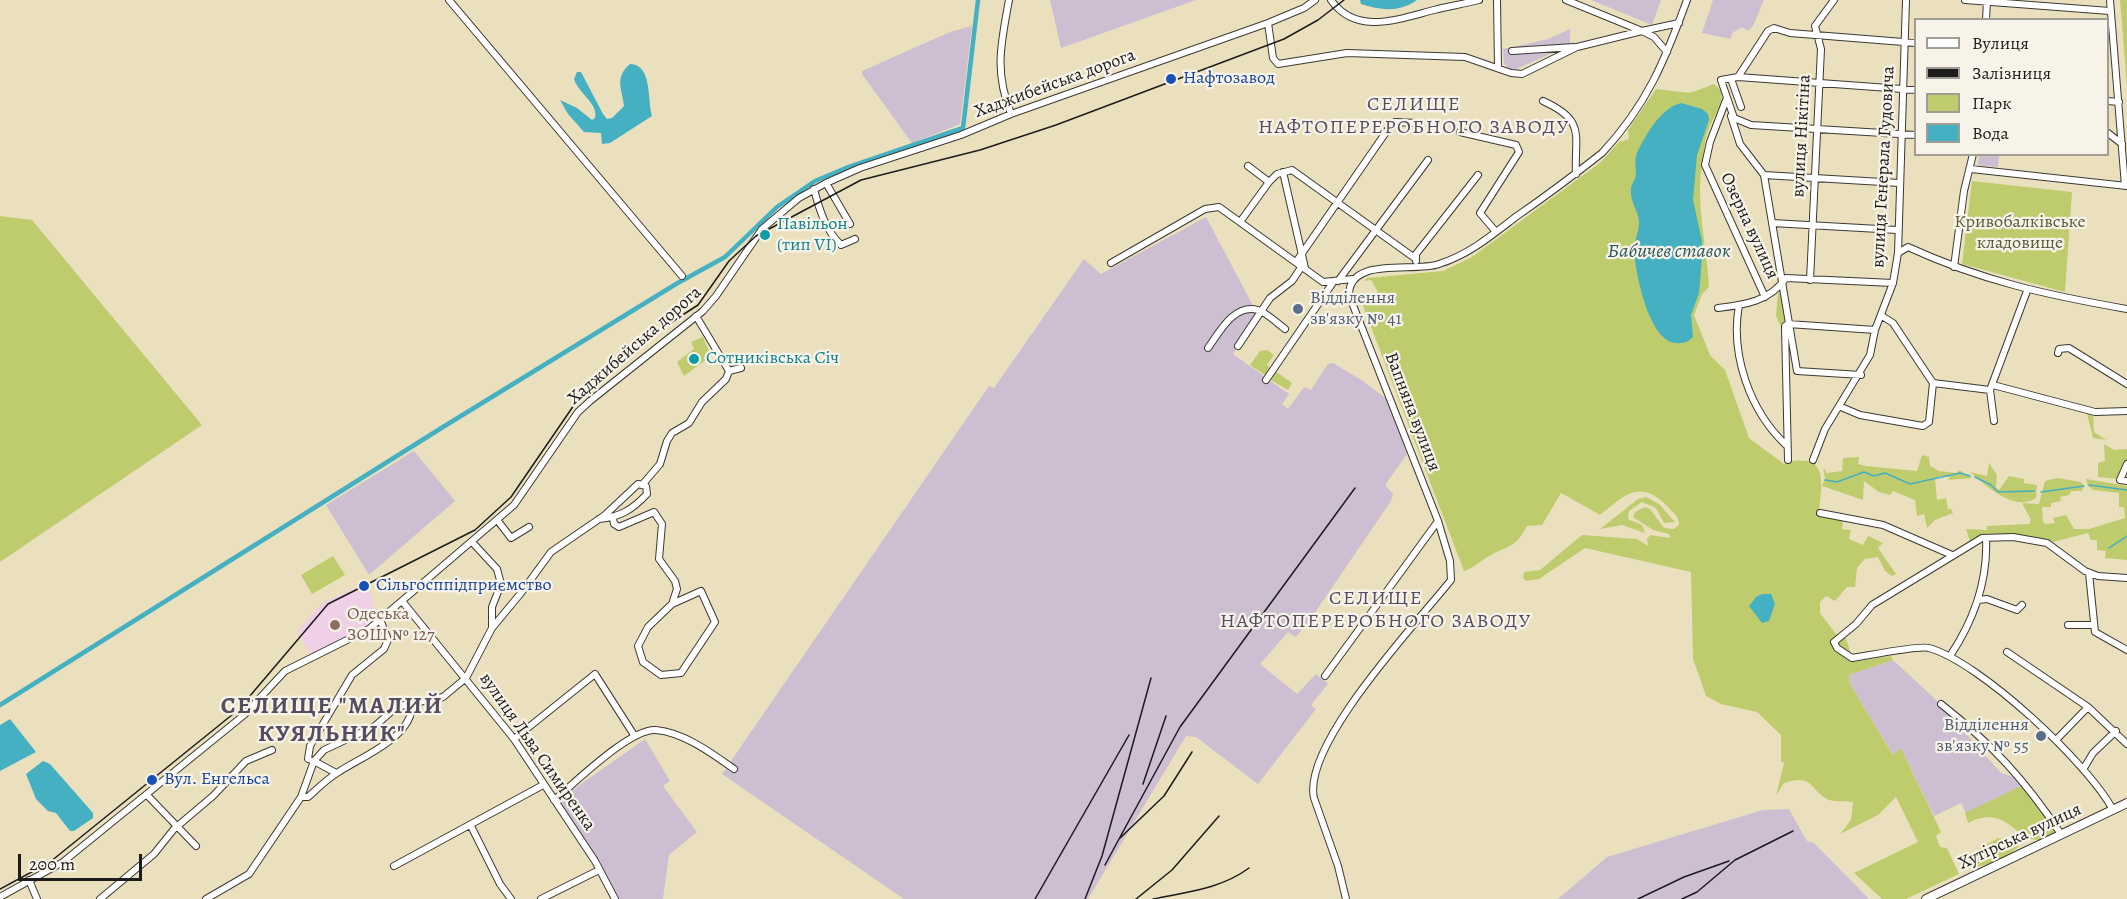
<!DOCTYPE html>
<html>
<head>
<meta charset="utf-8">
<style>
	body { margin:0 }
	#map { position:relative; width:2127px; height:899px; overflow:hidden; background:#ebe0be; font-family:Alegreya,serif }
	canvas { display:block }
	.legend { position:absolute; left:1914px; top:18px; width:195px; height:138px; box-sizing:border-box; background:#f7f3e8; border:2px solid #9f9d96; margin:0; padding:8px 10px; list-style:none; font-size:18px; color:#1c1c1c }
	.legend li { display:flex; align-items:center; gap:12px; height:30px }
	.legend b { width:30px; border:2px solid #9f9d96 }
	.scale { position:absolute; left:18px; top:854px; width:124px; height:27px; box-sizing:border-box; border:3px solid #1c1c1c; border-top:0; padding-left:8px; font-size:18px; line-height:21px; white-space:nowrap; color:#1c1c1c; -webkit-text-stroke:4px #f7f3e8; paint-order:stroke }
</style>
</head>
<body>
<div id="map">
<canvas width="2127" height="899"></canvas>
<ul class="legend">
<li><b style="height:8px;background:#fff"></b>Вулиця</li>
<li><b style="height:8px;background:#1c1c1c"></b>Залізниця</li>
<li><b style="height:16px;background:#becc6e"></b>Парк</li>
<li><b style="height:16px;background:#44b0c2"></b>Вода</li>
</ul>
<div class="scale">200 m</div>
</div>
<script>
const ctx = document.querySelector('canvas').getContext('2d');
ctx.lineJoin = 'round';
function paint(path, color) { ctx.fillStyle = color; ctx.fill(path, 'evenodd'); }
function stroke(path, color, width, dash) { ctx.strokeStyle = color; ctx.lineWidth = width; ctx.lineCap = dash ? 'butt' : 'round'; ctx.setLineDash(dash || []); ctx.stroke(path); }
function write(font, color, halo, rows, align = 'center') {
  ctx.font = font + ' Alegreya,serif'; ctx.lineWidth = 4.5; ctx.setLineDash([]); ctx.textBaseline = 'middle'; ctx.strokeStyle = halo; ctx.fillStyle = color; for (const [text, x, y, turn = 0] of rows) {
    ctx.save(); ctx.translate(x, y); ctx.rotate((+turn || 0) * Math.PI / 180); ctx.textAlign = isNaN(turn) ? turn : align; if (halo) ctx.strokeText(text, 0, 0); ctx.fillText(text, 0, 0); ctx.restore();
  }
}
paint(new Path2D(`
	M367,583L377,618L358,632L311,655L297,632L322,603Z`), '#efd0e6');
paint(new Path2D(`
	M1050,0H1196L1061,48Z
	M1591,0H1661L1652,25Z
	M1713,0H1764L1753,26L1748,31L1742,27L1732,33L1731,39L1702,33Z
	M972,26L960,124L912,143L862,74V71L950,32Z
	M1570,29V45L1512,71L1504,64L1503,49L1548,39Z
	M1979,155H1999L1998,167L1978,165Z
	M1206,217L1258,315L1233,354L1289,394L1282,404L1288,409L1304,387L1311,390L1328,364L1333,363L1363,381L1388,400L1407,454L1385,485L1393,494L1391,501L1312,617L1296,637L1288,632L1260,664L1297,694L1316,674L1328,684L1311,705L1316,709L1258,784L1196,737L1186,736L1088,899H904L722,774L989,386L994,388L1084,259L1101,274Z
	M414,451L455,501L369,575L326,505Z
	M1893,660L1933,697L2001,773L2016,778L2023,785L1966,813L1961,803L1934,816L1901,748L1894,756L1850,684L1849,675Z
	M645,739L670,781L663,786L697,832L669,855L663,899H618L557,801Z
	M1789,809L1807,841L1814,843L1869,899H1558L1607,857L1763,810Z`), '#cdbed2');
paint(new Path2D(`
	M2120,0H2127V86Z
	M1714,84L1722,91C1722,108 1712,118 1707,134C1704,145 1703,159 1701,171C1697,210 1707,248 1709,287L1702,294L1694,315L1710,355L1725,370L1749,438L1784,464C1792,460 1798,460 1807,461C1829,465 1819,498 1819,515L1843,521L1842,529L1851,530L1849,539L1863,545L1868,536L1883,543L1878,548L1896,574L1892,576L1885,571L1878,557L1865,559L1857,568L1855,587H1847L1835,601L1826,596L1820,602V613L1839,638H1846L1853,662L1891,656L1893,660L1849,675L1850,684L1893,755L1901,748L1941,832L1936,836L1940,847L1947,848L1959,874L1906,899H1882L1854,873L1918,842L1896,797L1878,815L1840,834L1851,820L1853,802C1847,801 1835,802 1829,800C1809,790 1814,773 1784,783L1776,796L1784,763L1781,761V735L1757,712L1721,704L1706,696L1693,659L1691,572L1585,548L1539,579L1526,581L1523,578L1524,572L1540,570L1582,535L1637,539L1648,546L1647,539L1650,535L1670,538L1669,534L1653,530L1633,517L1635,512L1645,507L1650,509L1664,528L1674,529L1679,525C1680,517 1672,512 1667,506C1639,478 1624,496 1600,515L1561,493L1542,525L1527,526C1514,551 1506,545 1486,558C1478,563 1473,568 1464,571L1360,298L1378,292L1371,280L1364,281L1367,278L1443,271L1472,257L1601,162L1619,142L1629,139L1628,130L1656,89L1690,93Z
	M1972,181L2072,192L2065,292L1962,264Z
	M0,216L32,220L202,425L0,562Z
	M1778,293H1781L1785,322L1780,325L1776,316Z
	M703,337L711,356L684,376L677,362L694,349L691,342Z
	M1267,350L1274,355L1267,365L1270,368L1265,375L1250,365L1260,351Z
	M1275,371L1292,383L1288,390L1271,380Z
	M2087,414H2093L2094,432L2106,440L2093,438Z
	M2104,444L2114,450L2127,449V461L2119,479L2098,477V463L2105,461Z
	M1922,455L1929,457L1930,466L1939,471L1957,473L1959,470L1972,478L1948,480L1950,477L1940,476L1935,479L1937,500L1946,498L1948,509H1951L1953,513L1935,520L1927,528L1924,514L1917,516L1915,500L1893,491L1890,495L1879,492L1864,481L1863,500L1822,486L1825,478L1823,467L1827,473L1842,471L1843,458L1859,457L1858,464L1866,466L1917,471Z
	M1989,463L1997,475L1996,487L1999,490L2009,476L2024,479V483L2037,485L2036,498C2015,513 1985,485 1970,472L1987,476Z
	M2058,478L2081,482L2084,486L2082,491H2071L2069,495L2060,497L2061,501L2051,503V507H2042L2043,522L2046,524L2055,523L2053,518L2066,515L2074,529H2089L2125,518L2124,507H2119V493L2093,490L2088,486L2086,479L2127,486V560L2105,558L2106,551L2097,550V540H2091L2088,533L2053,542L2012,534L1970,542L1966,529L1987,530V526L2029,524L2031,520L2022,503L2039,504L2045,481Z
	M1646,497L1659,504L1675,522L1664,523L1656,508L1642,502L1629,511L1628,519L1642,525L1645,533L1622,525L1600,529L1638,499Z
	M333,556L345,575L312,594L301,575Z
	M2023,785L2054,827V834C2049,836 2043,840 2037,840C2013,839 2007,804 1968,823L1965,813Z
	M1998,838L2016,841L2019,846C2009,857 1986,867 1971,867L1977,850Z`), '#becc6e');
paint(new Path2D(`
	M1360,0H1417C1399,13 1380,10 1361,4Z
	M630,64C653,65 647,100 652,116L610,143L602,144L601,133L584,132L568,114L560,100L577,108L592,120L595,118C599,104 578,93 574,79L577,72H581L603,114L607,119L612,118L624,106C622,88 614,78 630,64Z
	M1681,103L1702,109L1708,114L1709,120L1697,155L1693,200L1702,241V258L1699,293L1691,315L1693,337C1688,342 1683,344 1676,343C1649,342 1635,272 1634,250C1634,241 1639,232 1639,223C1639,211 1629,201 1631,188C1632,183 1635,180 1636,175C1636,168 1634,159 1637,153C1646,134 1661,108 1681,103Z
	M1763,594H1771L1775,604L1769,621L1762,623L1749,606L1757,596Z
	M10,719L36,752L0,771V725Z
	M43,761L50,764L93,813V818L74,831H70L56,813L48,811L36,799L26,774Z`), '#44b0c2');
stroke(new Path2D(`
	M1975,477L1991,485L1998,492L2034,491
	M1825,480L1837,482L1864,472L1874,476L1885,473L1910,484L1960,473L1970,476
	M2089,485L2127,490
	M2041,492L2084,486
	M2109,548L2127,536`), '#44b0c2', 1.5);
stroke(new Path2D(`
	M0,705L443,427L676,284L725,257L777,207L815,181L846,168L963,128L978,0`), '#44b0c2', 4.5);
const minor = new Path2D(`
	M449,0L682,276
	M1009,0C1001,44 994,71 1011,114
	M1331,0C1356,36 1399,19 1434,10C1449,6 1464,4 1479,0
	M1497,0L1498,67
	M1566,0L1642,31L1679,23
	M1965,0L2110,11
	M2110,0L2125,186
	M1986,20L1987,0
	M1268,23L1273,58L1278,64L1347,53L1465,57L1511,73L1522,74L1577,47L1642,31L1654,37L1667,52
	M1512,51L1574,47
	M1738,77L1768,31L1774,28L1790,33L1916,43
	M1731,79L1741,107
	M1916,90L1738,77L1721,80L1734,118L1751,125L1916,135
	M1726,100L1710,142L1705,165L1765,297
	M1543,101C1587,121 1574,135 1576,174
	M2108,101L2119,102
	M1731,116L1740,144L1764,175L1797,371L1861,375
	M1460,132L1516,145L1519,152L1480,213L1496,232
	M2108,133L2122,144
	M1248,166L1269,182
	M1971,169L2127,186
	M1283,172L1305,268
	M1764,175L1899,183
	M826,183L850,224
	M814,189C819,209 826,231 841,245L855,239
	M1240,222L1269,182L1277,174L1292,170L1416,259
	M1772,223L1897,230
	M1898,253L1908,247C1982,281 2047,295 2127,309
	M1416,261V254L1478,175
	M1296,262L1391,125L1395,122L1416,123
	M1111,263L1205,209L1219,207L1323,282L1353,279
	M1954,267L1964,191L1973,154
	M1810,280L1821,49L1815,26L1834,0
	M1338,281L1428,160
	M1739,305C1730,355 1750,411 1786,445
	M1718,308C1745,305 1770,301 1786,278L1893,283
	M1238,346L1270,298L1292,281L1302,266
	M1208,348C1219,333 1234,303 1258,310C1267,313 1277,323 1285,329
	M2058,353L2059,349L2069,348L2127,384
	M729,371L741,368
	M1266,380L1334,281
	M1933,383L1990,390L2027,291
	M1993,385L2095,412L2127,411
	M1990,390L1994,421
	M1841,407L1860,415L1923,426L1929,422L1933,383L1893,323L1882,316
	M1788,460L1785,326L1788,324L1875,330
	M1813,460L1825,429L1870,355L1875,330L1893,283L1898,253L1906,0
	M2127,464L2120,480L2127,481
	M642,485L660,464L667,441L672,433L689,423L702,402L726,379L729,371L696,316
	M1820,513L1883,525L1952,555
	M613,518L614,524L619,527L654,512L662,524L659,559L675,581L677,589L672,604L648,627L638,646L643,662L661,675L681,673L715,622L701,591L672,604
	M498,521L511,538L529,527
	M2089,573L2095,632L2127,650
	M1978,600L1987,599L2017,610L2022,605
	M402,601L514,739L595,861L615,899
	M2068,625H2094
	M492,628L521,593L551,552L605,515L638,484L646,486L647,494C632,510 620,517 599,519
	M2007,652L2088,707L2127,744
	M1950,656C1974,620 1988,581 1986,538
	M1325,676L1438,521
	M1941,704C1993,745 2024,779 2061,834
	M514,739L595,674L634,735
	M2056,740L2088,707
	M2084,768L2093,753L2116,731
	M336,773L314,761L324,750L375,726L393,710L404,705L443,697L466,678L492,628V607L501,584L497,569L472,542
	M147,795L196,846
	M301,797L314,761L308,759L310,746L352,675L384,649L388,640L380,619
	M554,800C575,783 630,728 656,730C683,732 713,754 734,769
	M2113,810C2088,763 1980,662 1929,648C1919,645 1866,656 1852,658L1837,648L1834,642L1856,624L1872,605L1982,538L2013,537L2047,543L2085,571L2098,576L2127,578
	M471,826L500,884L511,899
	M394,866L543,785
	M29,880L37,899
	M0,897L63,862L244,715L285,671L369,629L514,505L578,412L590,401L703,311L716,296L762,229L799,198L826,183L860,168L961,135L1011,114L1268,23L1304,8L1315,0
	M100,899L154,854L174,829L213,796L246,761L272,750
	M206,899L249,874L301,797H308C317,789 326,780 337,773C360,757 413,738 412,704
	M541,899L599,870
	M1346,899L1338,866L1314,798C1302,744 1417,623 1451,580L1450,561L1438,521L1349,295C1349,256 1414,273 1439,264C1470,254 1492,235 1517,216C1546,196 1574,175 1602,153C1647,105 1665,60 1687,0`);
const major = new Path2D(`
	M1926,899L2127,803`);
stroke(minor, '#3b3934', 8);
stroke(major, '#3b3934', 10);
stroke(minor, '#fff', 6);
stroke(major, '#fff', 8);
stroke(new Path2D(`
	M0,889L50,862L238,710L328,604L475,530L511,497L574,405L644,340L698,305L729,261L756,236L861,180L980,150L1056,125L1284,39L1318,20L1344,0`), '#1c1c1c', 1.5);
stroke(new Path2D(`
	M1143,784L1166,716
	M1119,839L1180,727L1355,488
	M1105,865L1119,839L1164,796L1192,752
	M1035,899L1129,735
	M1085,899L1102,856L1151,678
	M1136,899L1172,870L1219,816
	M1153,899C1186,892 1221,889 1249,868
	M1638,899L1684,877L1729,861
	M1682,899L1697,892L1735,860L1793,831`), '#1c1c1c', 1.5);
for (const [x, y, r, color] of [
	[1171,79,6,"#1a4fb4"],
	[765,235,6,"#0f9aa8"],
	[1298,309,6,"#5c6f8a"],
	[694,359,6,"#0f9aa8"],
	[364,586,6,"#1a4fb4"],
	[335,625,6,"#8d6e63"],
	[2041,736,6,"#5c6f8a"],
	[152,780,6,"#1a4fb4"]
]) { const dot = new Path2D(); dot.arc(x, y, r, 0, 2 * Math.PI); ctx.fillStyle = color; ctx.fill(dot); stroke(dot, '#f7f3e8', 2); }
write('18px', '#164399', '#f7f3e8', [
	["Нафтозавод",1183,79],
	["Сільгосппідприємство",376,586],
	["Вул. Енгельса",164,780]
], 'left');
write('18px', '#1c1c1c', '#f7f3e8', [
	["Хаджибейська дорога",1055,84,-20],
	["вулиця Нікітіна",1802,136,-87],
	["вулиця Генерала Гудовича",1884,167,-87],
	["Озерна вулиця",1749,226,65],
	["Хаджибейська дорога",635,346,-41],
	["Вапняна вулиця",1412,412,69],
	["вулиця Льва Симиренка",537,752,55],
	["Хутірська вулиця",2020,837,-25]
]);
write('18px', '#555a39', '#f7f3e8', [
	["Кривобалківське",2020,223],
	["кладовище",2020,244]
]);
write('18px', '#0d838f', '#f7f3e8', [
	["Павільон",777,225],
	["(тип VI)",777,246],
	["Сотниківська Січ",706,359]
], 'left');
write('18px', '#4e5e75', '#f7f3e8', [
	["Відділення",1310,299],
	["зв'язку № 41",1310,320],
	["Відділення",2029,726,"right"],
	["зв'язку № 55",2029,747,"right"]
], 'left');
write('18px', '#785e54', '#f7f3e8', [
	["Одеська",347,615],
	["ЗОШ № 127",347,636]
], 'left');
ctx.letterSpacing = '1.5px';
write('20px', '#544d61', '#f7f3e8', [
	["СЕЛИЩЕ",1414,105],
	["НАФТОПЕРЕРОБНОГО ЗАВОДУ",1414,128],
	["СЕЛИЩЕ",1376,599],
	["НАФТОПЕРЕРОБНОГО ЗАВОДУ",1376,622]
]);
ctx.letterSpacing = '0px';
write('italic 20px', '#2c575e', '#f7f3e8', [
	["Бабичев ставок",1669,252]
]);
ctx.letterSpacing = '1.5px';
write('bold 24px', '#544d61', '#f7f3e8', [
	["СЕЛИЩЕ \"МАЛИЙ",332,707],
	["КУЯЛЬНИК\"",332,735]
]);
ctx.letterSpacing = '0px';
</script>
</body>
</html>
